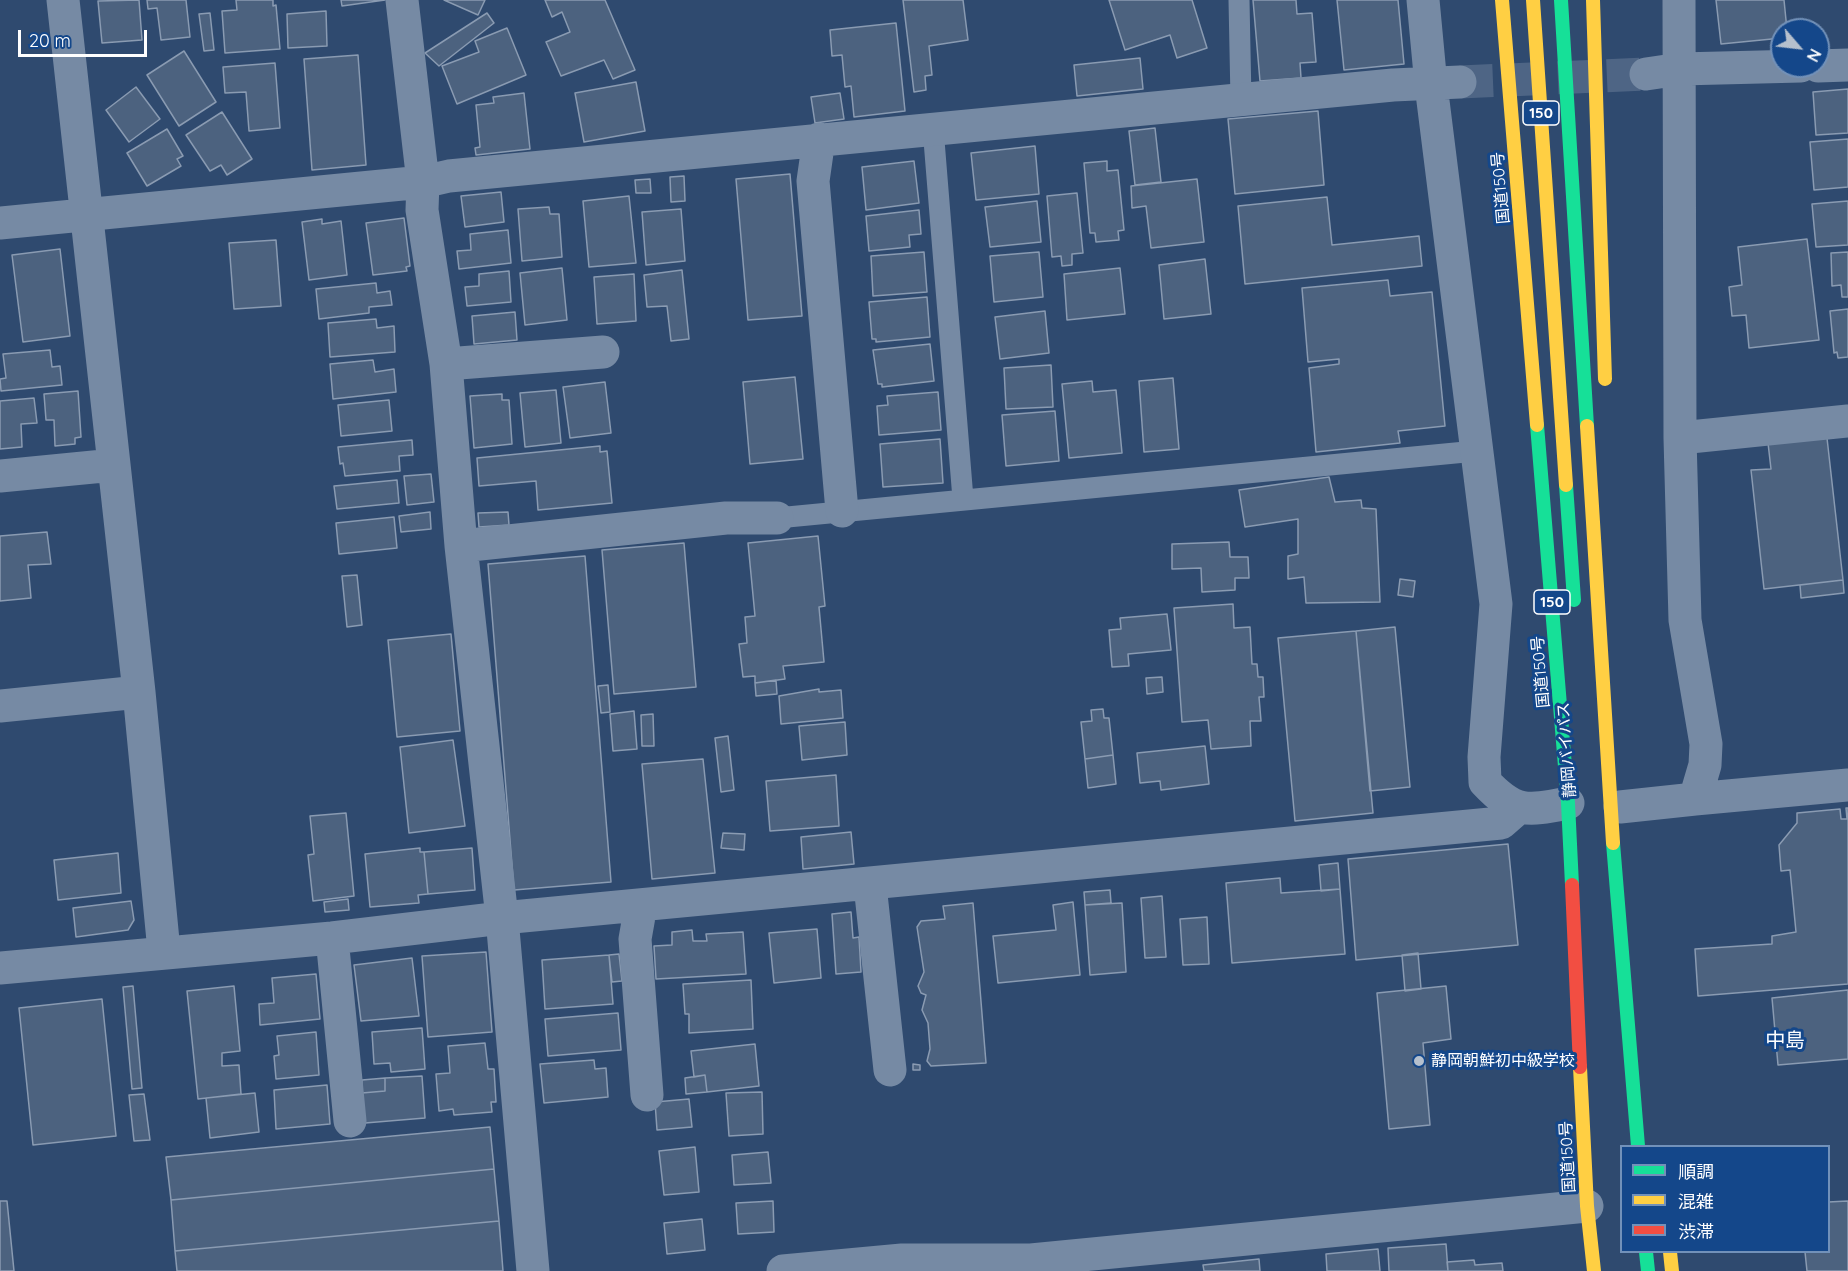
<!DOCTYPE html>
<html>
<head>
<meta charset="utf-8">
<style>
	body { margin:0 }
	#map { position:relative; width:1848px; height:1271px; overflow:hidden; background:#2f4a6f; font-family:Quicksand,"Noto Sans JP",sans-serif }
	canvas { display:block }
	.legend { position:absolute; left:1620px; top:1145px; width:210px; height:108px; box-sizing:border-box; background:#14478a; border:2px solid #7291b9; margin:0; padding:8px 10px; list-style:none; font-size:18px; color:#fff }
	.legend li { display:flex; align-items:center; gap:12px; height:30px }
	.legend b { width:30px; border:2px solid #7291b9 }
	.north { position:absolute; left:1770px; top:18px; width:60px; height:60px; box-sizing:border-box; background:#14478a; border:2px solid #7291b9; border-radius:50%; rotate:118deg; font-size:16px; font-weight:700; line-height:24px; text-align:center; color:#fff }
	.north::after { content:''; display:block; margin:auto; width:21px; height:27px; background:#b6c0cd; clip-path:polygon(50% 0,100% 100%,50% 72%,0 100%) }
	.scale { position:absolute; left:18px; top:30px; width:129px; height:27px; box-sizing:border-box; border:3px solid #fff; border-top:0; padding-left:8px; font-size:18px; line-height:21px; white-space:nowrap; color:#fff; -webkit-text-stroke:4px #14478a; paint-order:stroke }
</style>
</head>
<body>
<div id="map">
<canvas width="1848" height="1271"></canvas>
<ul class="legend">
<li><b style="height:8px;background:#16e098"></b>順調</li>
<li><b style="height:8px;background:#ffcf43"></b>混雑</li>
<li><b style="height:8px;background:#f24e42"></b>渋滞</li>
</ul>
<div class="north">N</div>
<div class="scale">20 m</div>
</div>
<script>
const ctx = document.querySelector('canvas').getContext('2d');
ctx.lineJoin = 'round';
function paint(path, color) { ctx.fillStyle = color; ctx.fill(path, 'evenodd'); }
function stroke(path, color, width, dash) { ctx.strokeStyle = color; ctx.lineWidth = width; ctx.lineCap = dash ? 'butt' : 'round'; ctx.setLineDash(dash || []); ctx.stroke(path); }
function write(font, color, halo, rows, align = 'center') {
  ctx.font = font + ' Quicksand,"Noto Sans JP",sans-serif'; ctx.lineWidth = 6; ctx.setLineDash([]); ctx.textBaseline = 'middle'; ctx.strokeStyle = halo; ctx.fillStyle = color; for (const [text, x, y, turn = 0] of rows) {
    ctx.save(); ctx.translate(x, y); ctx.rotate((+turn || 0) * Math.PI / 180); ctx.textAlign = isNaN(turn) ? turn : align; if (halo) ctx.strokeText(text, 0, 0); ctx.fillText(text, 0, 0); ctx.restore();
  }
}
const building = new Path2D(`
	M139,0L142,40L102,43L98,1Z
	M147,0H186L190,37L161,40L157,8L148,9Z
	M236,0H273V6L276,5L280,49L225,53L222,11L237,10Z
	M341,0H385L342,6Z
	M444,0H485L478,15Z
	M545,0H605L635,70L613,79L604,60L561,76L546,42L570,32L562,12L552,17Z
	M903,0H963L968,40L929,46L932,75L925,76L926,90L914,92Z
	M1109,0H1192L1207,48L1177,58L1170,35L1125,50Z
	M1253,0H1296L1297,14L1312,13L1316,62L1300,63L1301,78L1260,81Z
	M1337,0H1398L1404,64L1344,70Z
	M1716,0H1784L1787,30H1782V38L1721,44Z
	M326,11L327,46L288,48L287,14Z
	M210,13L214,50L204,51L199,14Z
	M487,13L494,23L439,66L425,53Z
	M896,23L905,111L854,117L851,86L845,87L842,55L832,56L830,30Z
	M507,28L526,75L457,104L442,66L479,52L475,41Z
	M184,51L216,102L179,126L147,75Z
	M358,55L366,165L312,170L304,59Z
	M1140,58L1143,89L1077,96L1074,65Z
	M275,63L280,128L249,131L246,92L225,93L223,67Z
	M636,82L645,131L584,142L575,93Z
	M136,87L160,119L129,142L106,110Z
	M1848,89V133L1816,135L1813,92Z
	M524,93L530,149L476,155L475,148L480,147L476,105L494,103L493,97Z
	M840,93L844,119L815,123L811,97Z
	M1318,111L1324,185L1235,194L1228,119Z
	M222,112L252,159L227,175L221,165L210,171L186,135Z
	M1155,128L1161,182L1135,185L1129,131Z
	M167,129L183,156L177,159L181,166L147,186L127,153Z
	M1848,139V187L1814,190L1810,142Z
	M1035,146L1039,194L976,200L971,153Z
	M914,161L919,203L866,210L862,167Z
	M1107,161V171L1118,170L1124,230L1118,231L1119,240L1096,242L1095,233H1090L1084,163Z
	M790,174L802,316L748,320L736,179Z
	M684,176L685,201L671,202L670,177Z
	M650,179L651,193H636L635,180Z
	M1197,179L1204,242L1151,248L1146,206L1132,208L1131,186Z
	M501,192L504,222L465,227L461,196Z
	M1077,193L1083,253L1072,254V265L1062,266L1061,256L1052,257L1047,196Z
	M629,196L636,263L589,267L583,201Z
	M1327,197L1332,245L1419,236L1422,266L1245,284L1238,206Z
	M1037,201L1041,242L990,247L985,207Z
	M1848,201V245L1816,247L1812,204Z
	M549,207L550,214H559L562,257L522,261L518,209Z
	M681,209L685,261L646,265L642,212Z
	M919,210L921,234L909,235L910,247L869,251L866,216Z
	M404,218L410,266L406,267L407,271L373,275L366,223Z
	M322,219V224L341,221L347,275L309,280L302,222Z
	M508,230L511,263L459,269L457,251L471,250L470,234Z
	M1807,239L1819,340L1749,348L1746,315L1732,316L1729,287L1742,285L1738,247Z
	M276,240L281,306L234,309L229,243Z
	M60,249L70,336L23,342L12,255Z
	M924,252L927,292L873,296L871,256Z
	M1039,252L1043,297L994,302L990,256Z
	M1848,252V297H1842L1841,285L1832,286L1831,253Z
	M1205,259L1211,314L1164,319L1159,265Z
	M562,268L567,320L525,325L520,273Z
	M1120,268L1125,314L1067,320L1064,274Z
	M682,270L689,339L671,341L667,306L647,307L644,275Z
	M509,271L511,302L467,306L465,287L479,286V274Z
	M634,274L636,321L597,324L594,277Z
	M1388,280L1390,296L1432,292L1445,426L1398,431L1400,443L1316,452L1309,368L1339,364V359L1308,362L1302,288Z
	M376,283L377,293L390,291L392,305L369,307V313L319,319L316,289Z
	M927,297L930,337L876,342V339H872L869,302Z
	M1848,309V357L1838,358L1837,352L1834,353L1830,311Z
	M1045,311L1049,353L1000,359L995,317Z
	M515,312L517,340L474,344L472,316Z
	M376,319L377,328L394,326L395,352L330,357L328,323Z
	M930,344L934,381L882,387V384H878L873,350Z
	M50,350L52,367L60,366L62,385L1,391L0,379L6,378L3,354Z
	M373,360L375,372L394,369L396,392L333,399L330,364Z
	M1051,365L1053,407L1006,409L1004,368Z
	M795,377L803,459L750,464L743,382Z
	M1173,378L1179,449L1144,452L1139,381Z
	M1092,381L1093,392L1116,390L1122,453L1069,458L1062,384Z
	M605,382L611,433L570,438L563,387Z
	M556,390L561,443L525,447L520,393Z
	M78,391L81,437L75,438V444L55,446L54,420H46L44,394Z
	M938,392L941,430L879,435L877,406L888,405L887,396Z
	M502,394V400H509L512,444L474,448L470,396Z
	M34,398L37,423L21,424L22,447L0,449V401Z
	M389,400L392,431L341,436L338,405Z
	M1055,411L1059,461L1006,466L1002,415Z
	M1827,438L1843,580L1764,589L1751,470L1771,469L1768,443Z
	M940,439L943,483L883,487L880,444Z
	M412,440L413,455L399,456L400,471L345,476L343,463L340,464L338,447Z
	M600,446V452L607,451L612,503L538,510L536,481L479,486L477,458Z
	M431,474L434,502L407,505L404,476Z
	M1329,477L1335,502L1361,500L1362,508L1376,509L1380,602L1306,603L1304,577L1288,579V556L1298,554V519L1245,527L1239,490Z
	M397,480L399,503L337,509L334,486Z
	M430,512L431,529L401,532L399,516Z
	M508,512L509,525L479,527L478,513Z
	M394,517L397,548L339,554L336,523Z
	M47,532L51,564L28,565L31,598L0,601V536Z
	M818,536L825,606L819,607L824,662L783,666L785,679L755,683V676L743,677L739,644L747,643L745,617L755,616L748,543Z
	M1229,542L1230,557H1248L1249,578H1235V590L1202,592L1201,568L1172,569V544Z
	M684,543L696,687L614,694L602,550Z
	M585,556L611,882L514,890L488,564Z
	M357,575L362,625L347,627L342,576Z
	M1400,579L1415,581L1413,597L1398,595Z
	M1843,580L1844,593L1801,598L1800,585Z
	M1233,604L1234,628L1250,627L1252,664H1257L1258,677H1263L1264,697H1259L1261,721H1250L1251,746L1211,749L1208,720L1182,722L1174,608Z
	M1167,614L1171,650L1128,654L1129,666L1112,667L1109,630L1121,629L1120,618Z
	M1395,627L1410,787L1370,791L1356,631Z
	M1356,631L1373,813L1295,821L1278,638Z
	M451,634L460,731L397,737L388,640Z
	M1162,677L1163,692L1147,694L1146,678Z
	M776,680L777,694L756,696L755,683Z
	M608,685L610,712L601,713L598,686Z
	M819,689V692L841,690L843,718L781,724L779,696Z
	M1103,709L1104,718H1109L1113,755L1085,759L1081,722L1092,721L1091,710Z
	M634,711L637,749L613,751L610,714Z
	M653,714L654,746H642L641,715Z
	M845,722L847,755L802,760L799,726Z
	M728,736L734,790L721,792L715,738Z
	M453,740L465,826L409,833L400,747Z
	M1205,746L1209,784L1161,790L1160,781L1140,783L1137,753Z
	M1113,755L1116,784L1088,788L1085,759Z
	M703,759L715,873L652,879L642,764Z
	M836,775L839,826L770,831L766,781Z
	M1846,808H1848V984L1698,996L1695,949L1772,944V936L1796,932L1790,870L1781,871L1779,845L1797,823V813L1840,809L1841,819H1847Z
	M346,813L354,896L313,901L308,855L314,854L310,816Z
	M851,832L854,864L803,869L801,837Z
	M723,833L745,834L744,850L721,848Z
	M1508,844L1518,945L1356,960L1348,859Z
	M420,848V852H424L428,894L418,895L419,903L370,907L365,854Z
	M472,848L475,890L428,894L424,852Z
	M118,853L121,893L58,900L54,860Z
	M1338,863L1340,889L1321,891L1319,865Z
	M1280,878L1281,893L1340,889L1345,954L1232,963L1226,883Z
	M1110,890L1111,903L1085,905L1084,892Z
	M1162,896L1166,957L1145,958L1141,898Z
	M348,899L349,910L325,912L324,902Z
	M131,901L134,920L128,930L76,937L73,908Z
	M1073,902L1080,975L998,983L993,936L1056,930L1053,905Z
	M973,903L986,1063L931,1066L927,1061L930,1049L928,1023L922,1010L926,995L921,993L918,986L924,972L917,927L921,921L945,919L943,906Z
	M1122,903L1126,972L1090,975L1085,905Z
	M851,912L853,938L859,937L861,972L836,974L832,914Z
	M1207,917L1209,964L1183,965L1180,919Z
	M817,929L821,978L774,983L769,933Z
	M692,930L693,941H707L706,934L743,932L746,974L656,979L654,946L672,945V932Z
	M486,952L492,1032L428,1037L422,956Z
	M1418,953L1421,989L1405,991L1402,955Z
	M619,954L622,981L612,982L609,955Z
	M609,955L613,1004L545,1009L542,960Z
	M412,958L419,1016L361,1021L354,965Z
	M316,974L320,1019L260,1025L259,1004L274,1003L272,978Z
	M751,980L753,1029L689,1033V1014H685L683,984Z
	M133,986L142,1088L132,1089L123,987Z
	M234,986L240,1051L222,1053V1066L239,1065L241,1094L198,1099L187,991Z
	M1446,986L1451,1039L1423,1043L1430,1125L1389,1129L1377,993Z
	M1848,990V1059L1778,1065L1772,998Z
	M102,999L116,1136L33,1145L19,1008Z
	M618,1013L621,1050L548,1056L545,1019Z
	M422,1028L425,1069L391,1072L390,1063L374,1064L372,1032Z
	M316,1032L319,1075L276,1079L274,1056L279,1055L277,1036Z
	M485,1043L488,1069H494L496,1102H491L492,1112L454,1115L453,1109L439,1111L436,1074L450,1073L448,1046Z
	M755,1044L759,1086L707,1092L705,1075L694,1077L691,1051Z
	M594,1060L595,1069L606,1068L608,1097L544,1103L540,1064Z
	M913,1064L920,1065V1070H913Z
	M705,1075L707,1092L686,1094L685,1078Z
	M422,1076L425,1118L365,1123L362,1093L385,1091V1078Z
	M385,1078V1091L362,1093V1080Z
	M327,1085L330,1124L276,1129L274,1090Z
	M762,1092L763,1134L729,1136L726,1093Z
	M255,1093L259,1132L210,1138L206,1098Z
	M144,1094L150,1140L134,1141L129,1095Z
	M689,1099L692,1127L657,1130L655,1102Z
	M490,1127L494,1169L171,1200L166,1157Z
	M695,1147L699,1192L664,1195L659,1151Z
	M768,1152L771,1183L734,1185L732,1155Z
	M494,1169L499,1221L175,1251L171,1200Z
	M0,1201H7L14,1271H0Z
	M773,1201L774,1232L738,1234L736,1203Z
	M1848,1201V1271H1807L1805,1252H1828V1202Z
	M702,1219L705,1250L667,1254L664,1223Z
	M499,1221L503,1271H177L175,1251Z
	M1446,1244L1448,1271H1389L1388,1248Z
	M1378,1249L1380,1271H1327L1326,1254Z
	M1259,1259L1260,1271H1204L1203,1265Z
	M1474,1260L1475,1265L1502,1263L1503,1271H1448L1447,1262Z`);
paint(building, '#4c627f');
stroke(building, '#8a9bb2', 1.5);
stroke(new Path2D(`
	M1460,82L1646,74`), '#4e6585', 33, [33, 16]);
stroke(new Path2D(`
	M1239,0L1241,100
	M933,128L963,499
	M777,518L1476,451`), '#768aa4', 21);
stroke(new Path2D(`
	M63,0L139,692L164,951
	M402,0L423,182L422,210L446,364L461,546L502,918L533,1271
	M1423,0L1431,85L1496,604L1484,757L1485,782C1515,814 1527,811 1568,803
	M1818,66L1848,65
	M1646,74L1680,69L1801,66
	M819,139L813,181L842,511
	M0,223L423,182L449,176L1393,85L1460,82
	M446,364L603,352
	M1680,438L1848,421
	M0,476L114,465
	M461,546L726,518H777
	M0,706L139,692
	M1695,799L1848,785
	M1620,807L1695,799L1705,765L1706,744L1685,620L1680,438L1679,0
	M870,885L890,1070
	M641,905L635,939L647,1095
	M332,938L350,1121
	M0,968L332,938L502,918L1501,823L1517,809
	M783,1271L902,1260H1031L1587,1206`), '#768aa4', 33);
stroke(new Path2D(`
	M1561,0L1587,426
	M1537,425L1568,803L1572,885
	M1566,485L1574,600
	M1613,843L1638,1146
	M1646,1252L1648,1271`), '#16e098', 14);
stroke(new Path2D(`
	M1502,0L1537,425
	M1533,0L1566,485
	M1593,0L1605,379
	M1587,426L1613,843
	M1580,1067L1587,1206L1594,1271
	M1670,1252L1672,1271`), '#ffcf43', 14);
stroke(new Path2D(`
	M1572,885L1580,1067`), '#f24e42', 14);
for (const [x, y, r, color] of [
	[1419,1061,6,"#b6c0cd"]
]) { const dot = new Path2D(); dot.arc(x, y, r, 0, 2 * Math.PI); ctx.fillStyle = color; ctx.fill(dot); stroke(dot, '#14478a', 2); }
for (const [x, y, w] of [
	[1541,113,36],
	[1552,602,36]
]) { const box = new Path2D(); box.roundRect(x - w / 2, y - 12, w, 24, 4.5); ctx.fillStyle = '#14478a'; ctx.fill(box); stroke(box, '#fff', 1.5); }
write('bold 15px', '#fff', null, [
	["150",1541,113],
	["150",1552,602]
]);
write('16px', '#fff', '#14478a', [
	["国道150号",1501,188,-95],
	["国道150号",1541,672,-95],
	["静岡バイパス",1567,750,-94],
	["国道150号",1568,1157,-93]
]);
write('16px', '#fff', '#14478a', [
	["静岡朝鮮初中級学校",1431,1061]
], 'left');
write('20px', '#fff', '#14478a', [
	["中島",1785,1041]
]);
</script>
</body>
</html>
